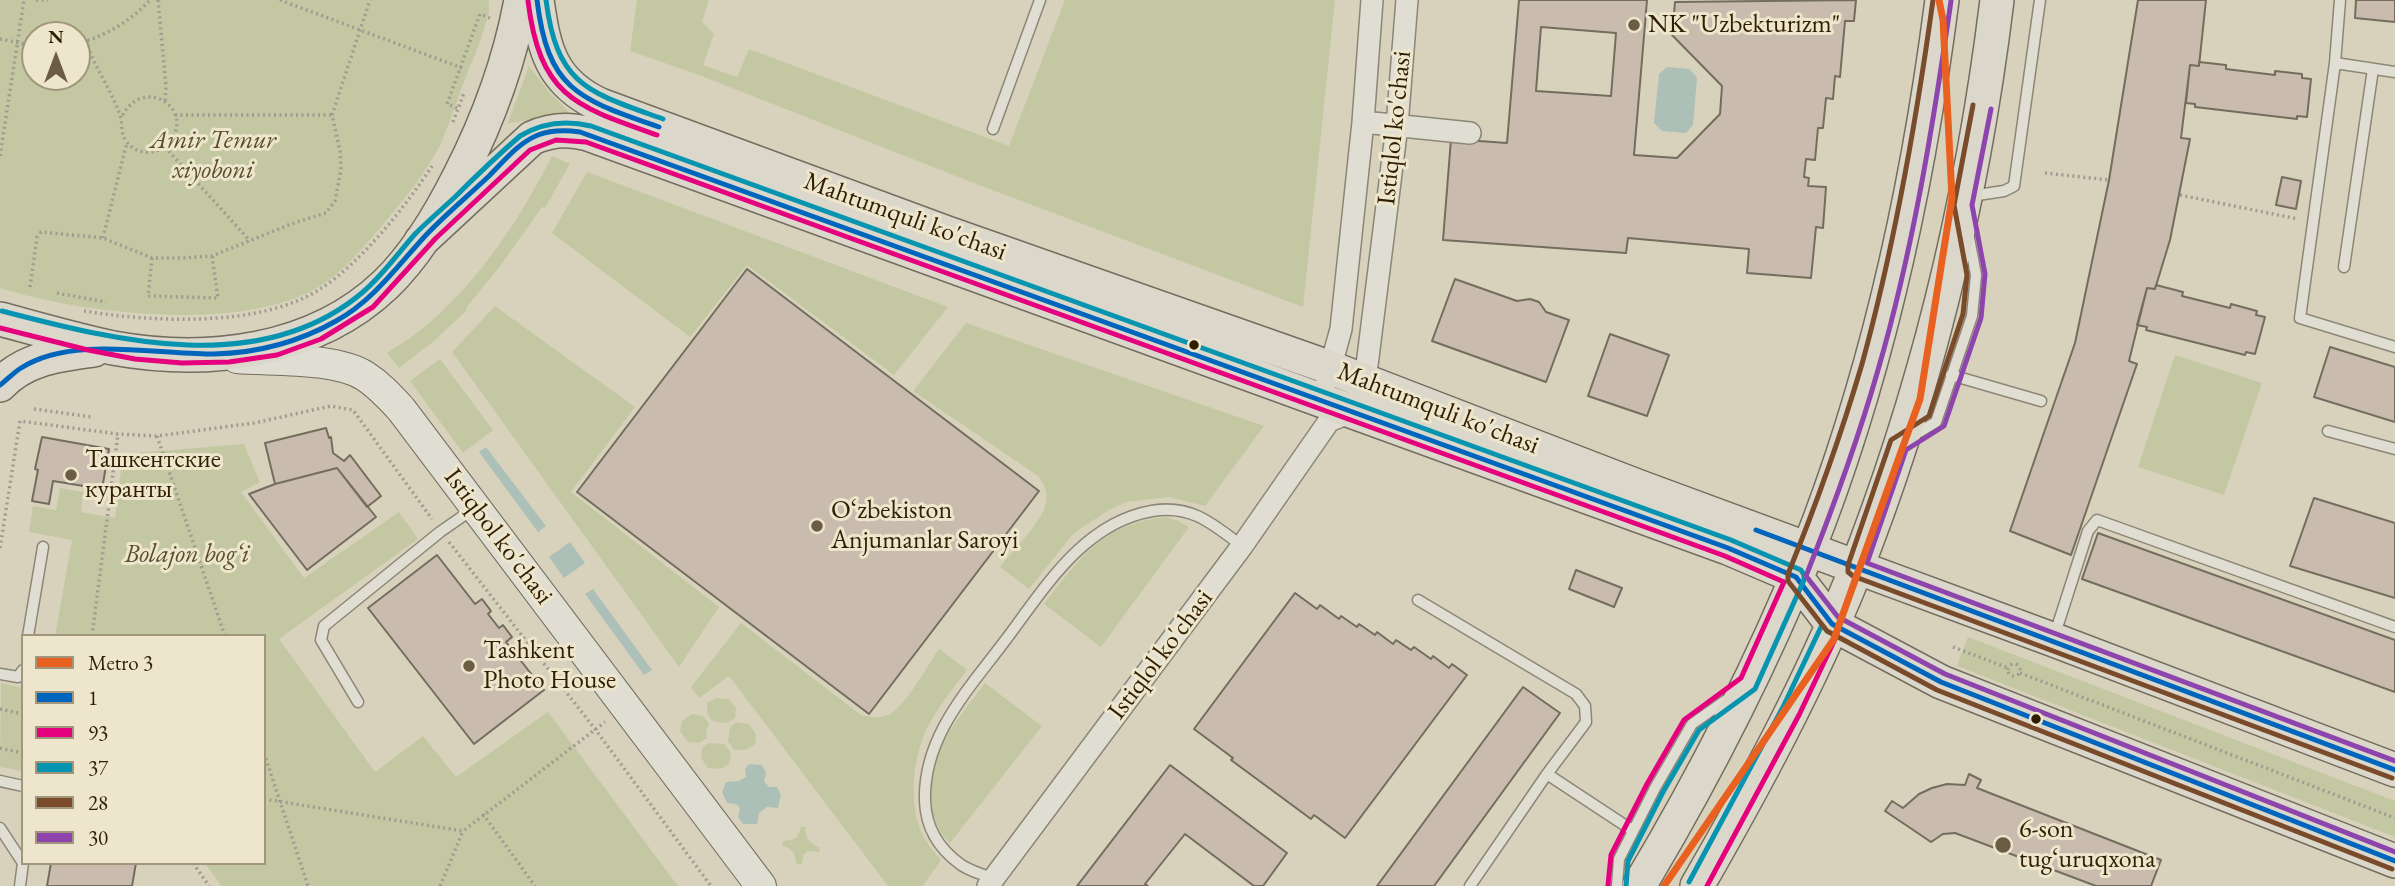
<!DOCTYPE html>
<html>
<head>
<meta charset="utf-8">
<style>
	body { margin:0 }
	#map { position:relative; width:2395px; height:886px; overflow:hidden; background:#d8d2bc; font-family:"EB Garamond",serif }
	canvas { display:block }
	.legend { position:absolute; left:21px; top:634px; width:245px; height:231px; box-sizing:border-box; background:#ede6cc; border:2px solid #a1967c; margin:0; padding:9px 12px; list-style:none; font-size:21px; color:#301e03 }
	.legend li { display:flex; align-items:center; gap:14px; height:35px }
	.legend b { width:35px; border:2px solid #a1967c }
	.north { position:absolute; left:21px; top:21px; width:70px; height:70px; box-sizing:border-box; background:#ede6cc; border:2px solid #a1967c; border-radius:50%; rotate:0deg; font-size:19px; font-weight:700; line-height:28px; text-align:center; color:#301e03 }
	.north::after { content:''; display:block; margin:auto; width:24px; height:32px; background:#6b5d44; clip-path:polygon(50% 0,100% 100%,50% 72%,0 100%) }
</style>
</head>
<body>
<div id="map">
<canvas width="2395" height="886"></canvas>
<ul class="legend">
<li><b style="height:9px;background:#e86120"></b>Metro 3</li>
<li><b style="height:9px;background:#0065bd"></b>1</li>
<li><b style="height:9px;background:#e5007d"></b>93</li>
<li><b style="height:9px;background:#0794b0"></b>37</li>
<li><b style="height:9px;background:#7a4b2a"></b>28</li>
<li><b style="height:9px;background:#8e44ad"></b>30</li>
</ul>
<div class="north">N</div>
</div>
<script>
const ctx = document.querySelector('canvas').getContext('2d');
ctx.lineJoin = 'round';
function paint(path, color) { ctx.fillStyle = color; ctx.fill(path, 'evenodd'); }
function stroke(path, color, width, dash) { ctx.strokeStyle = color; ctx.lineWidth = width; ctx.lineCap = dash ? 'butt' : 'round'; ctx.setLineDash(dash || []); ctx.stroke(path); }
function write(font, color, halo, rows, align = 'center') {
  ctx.font = font + ' "EB Garamond",serif'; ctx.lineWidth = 6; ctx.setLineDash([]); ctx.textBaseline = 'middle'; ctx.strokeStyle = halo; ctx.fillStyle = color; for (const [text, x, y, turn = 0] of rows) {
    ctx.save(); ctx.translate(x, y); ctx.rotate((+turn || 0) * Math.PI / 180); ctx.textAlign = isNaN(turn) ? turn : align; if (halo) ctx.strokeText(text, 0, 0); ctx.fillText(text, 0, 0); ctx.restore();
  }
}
paint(new Path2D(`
	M0,0H489V12C483,36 473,59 464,82C455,105 448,130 437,151C419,182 396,210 373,236C357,255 339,275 318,287C243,333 82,314 0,288ZM35,35H77V77H35Z
	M637,0H709L702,22L714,34L703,65L737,77L749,49L1009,146L1065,0H1335L1303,307L971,182L699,75L630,51Z
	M529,66L549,92L572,115L508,123Z
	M552,156L570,164L545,208L542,207L500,266L466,308L467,310L434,341L399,368L387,353C399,345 412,337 423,328C478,283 520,219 552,156Z
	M587,172L948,307L894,375L747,265L690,337L552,233Z
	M495,306L635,407L571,492L719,607L679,667L452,352Z
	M966,323L1264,426L1205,506L1169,497L1127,502L1109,510L1074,533L1029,589L1000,567C1012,551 1044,520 1046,502C1048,491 1044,484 1038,476L913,391Z
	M2175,355L2262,383L2224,495L2138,467Z
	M440,359L493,430L463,453L410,381Z
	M244,444L260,482L241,492L304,578L399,512L418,539L279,639L375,772L423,736L456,777L548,712L678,886H221L205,863H264V636H55L72,540L29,532L33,506L56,510L60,488L83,492L81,512L115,518L123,454Z
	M1166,517L1179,521L1189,527L1101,647L1044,604C1079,558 1104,523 1166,517Z
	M741,623L861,715C870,717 878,719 888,715C906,706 927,666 939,649L967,670C953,689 938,707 927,728C913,758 908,803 922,834C927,844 934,852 941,860L923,886H888L729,676L699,698L691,687Z
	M1968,637L2395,801V837L1957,666Z
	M1,683L23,688V771L0,767Z
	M985,683L1042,726L950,843C920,816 930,764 949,732C960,715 973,699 985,683Z
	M716,698L729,699L736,708L735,718L727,723L712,721L707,713V703Z
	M692,714L703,716L709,724L706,731L707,738L699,743L688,742L680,731L682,721Z
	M737,722L749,724L756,734L755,744L746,750H734L728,741L730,727Z
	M709,743L724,744L731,753L729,764L720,769L708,768L701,758L702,748Z
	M801,827H805C806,839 809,843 820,848L819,852L809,851L804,854L802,864H796C795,852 793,850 782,845L783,841C794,840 798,839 801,827Z`), '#c4c8a2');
paint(new Path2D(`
	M1667,67L1690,69L1697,78L1693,125L1686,133L1662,131L1654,123L1659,74Z
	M486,447L546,526L538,532L479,452Z
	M570,542L585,563L564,578L549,557Z
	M593,589L652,670L644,675L585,594Z
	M749,764L762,765L766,773L764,781L769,787H777L781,795L778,808L767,807L759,813L757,824H743L738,817L740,808L736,804L727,803L722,792L726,782L739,781L746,777L745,769Z`), '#acc0b7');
const building = new Path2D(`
	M1519,0H1647L1634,155L1677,158L1720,114L1722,86L1672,35L1675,2L1856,0L1854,21H1845L1840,77L1835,76L1833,99L1826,98L1823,128H1818L1815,160L1806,159L1804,177L1809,178L1808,186L1826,187L1823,228L1816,227L1811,278L1747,273L1749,249L1628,238L1626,253L1443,240L1451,139L1507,143ZM1541,27L1616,33L1611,96L1536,91Z
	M2138,0H2206L2199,66L2190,65L2181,138L2190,139L2170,240L2155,289L2147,288L2129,361L2137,364L2071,555L2010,531L2075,343L2109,180Z
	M2356,0H2395V22L2355,18Z
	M2199,62L2226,65V69L2275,75V71L2302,74V78L2311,79L2307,117L2297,116V119L2195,107V104L2186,103L2190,65L2199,66Z
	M2282,177L2301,181L2296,209L2276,205Z
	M747,269L1039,491L869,714L577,492Z
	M1455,279L1517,301L1530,299L1539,302L1546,312L1569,320L1546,382L1432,341Z
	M2156,285L2183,292L2182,296L2230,308L2231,304L2257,311L2256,315L2265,317L2255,354L2246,352L2245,355L2146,330L2147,327L2137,325L2147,288L2155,289Z
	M1610,334L1669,355L1647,416L1588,396Z
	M2330,347L2395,367V422L2314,397Z
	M326,428L329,438L331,437L333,453L344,461L350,455L381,496L367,507L337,468L275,484L265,443Z
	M42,437L109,449L102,489L53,481L49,504L32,501L38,470L35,469Z
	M337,468L376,517L307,570L249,494L275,484Z
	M2314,498L2395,523V598L2290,566Z
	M2098,533L2395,640V692L2082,579Z
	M437,555L475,604L482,599L491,611L488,614L499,628L503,625L512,637L506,642L544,690L474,744L368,608Z
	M1576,570L1622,588L1614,607L1569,589Z
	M1295,593L1317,609L1320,605L1339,619L1341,616L1357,627L1359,624L1375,635L1377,632L1393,644L1396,640L1411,650L1414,647L1431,659L1433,656L1449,668L1452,664L1467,675L1345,838L1314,815L1311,819L1231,760L1233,758L1194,729Z
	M1523,687L1560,713L1434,886H1377Z
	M1170,765L1287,853L1263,886H1254L1185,834L1145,884L1148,886H1077Z
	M1969,774L1981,780L1977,788L2161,860L2151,886H2096L1955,833L1943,834L1931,842L1885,811L1892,801L1903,808L1919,794L1932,788L1947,784L1965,785Z
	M51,863H136L132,886H47Z`);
paint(building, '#c9bbad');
stroke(building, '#736d5e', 2);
const lane = new Path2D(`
	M2340,0L2335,63L2300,318L2395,347
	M2335,63L2395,72
	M993,129L1040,0
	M1971,196L2004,191L2014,186L2040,0
	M2344,267L2373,69
	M1951,375L2041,401
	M2328,431L2395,449
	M1911,437L1936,422L1972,316L1976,275L1968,233
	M1418,600L1576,694L1585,706L1586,722L1547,774
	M28,636L43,547
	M2054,637L2088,531L2097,520L2395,627
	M0,674L18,677L23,670
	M358,702L321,640L324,626L440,532L473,509
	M0,781L23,786
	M0,828L23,863
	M993,879C983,874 969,871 960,864C938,848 926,827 925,801C923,737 968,690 1004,642C1043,591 1082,523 1152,511C1191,504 1213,524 1242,546
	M20,886L23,863
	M1470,886L1547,774L1632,830
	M1617,886L1619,859L1655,788L1692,724L1729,698`);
const street = new Path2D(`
	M1363,122L1470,133
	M1327,380L1341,329L1363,122L1372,0
	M988,886L1242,546L1329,421L1353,411L1365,381L1397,126L1407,0`);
const secondary = new Path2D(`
	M237,358C273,361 334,357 365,376C379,385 390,397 401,409L761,886`);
const primary = new Path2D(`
	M537,0C544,50 551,82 600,105L947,233L1331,368L1637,486L2054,640L2395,770
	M421,241L532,138C550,130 568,128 588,134L1728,548L1796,577L1832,624L1941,682L2395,861
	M0,319C37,329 75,340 113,348C207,365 314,353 386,284C417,254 441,213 460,175C488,120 510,60 521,0
	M0,385C25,358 59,355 94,350
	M1639,886C1703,779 1761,666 1808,550C1878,374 1918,187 1942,0
	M1697,886C1754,787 1809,685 1852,579C1926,394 1973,197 1997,0`);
stroke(lane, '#8c8676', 13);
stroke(street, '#8c8676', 24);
stroke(secondary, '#736d5e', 32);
stroke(primary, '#736d5e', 36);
stroke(new Path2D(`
	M36,0H48
	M158,0L166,87L165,101
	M280,0L462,68
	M0,39L35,46
	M86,41C94,67 111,89 120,115C123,124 120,132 126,141C139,159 165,154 174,135C189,105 142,76 121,118
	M77,43C103,38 132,20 150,0
	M457,108L447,104L480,14L490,18
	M175,115H331
	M453,122L464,93
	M165,147L250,241
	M0,156L24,0
	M2045,173L2109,180
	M2180,195L2298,219
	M103,238L127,142
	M152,258L148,296L218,298L212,256
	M30,287L37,237L41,232L103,238L152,258H183L212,256L291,224L326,213L335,201L341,170L340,151L332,115L370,0
	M57,293L106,302
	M84,311C152,322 260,328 320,289C360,264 406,206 432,166
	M34,409L92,417
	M157,436L225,636
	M449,542L595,729L711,886
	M0,548L20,421L118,434L157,436L254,423L331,406L353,410L432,519
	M92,636L118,434
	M1953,647L2008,668
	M2008 670a6 6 0 1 1 12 0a6 6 0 1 1-12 0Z
	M2020,673L2395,818
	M0,709L23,714
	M0,748L23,753
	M264,753L308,886
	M264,799L463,831L605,722
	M483,814L535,886
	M193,863L209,886
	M440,886L463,831`), '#9f9b90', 3.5, [2, 3.5]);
stroke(lane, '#e0ded3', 10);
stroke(street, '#e0ded3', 21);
stroke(secondary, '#e0ded3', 30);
stroke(primary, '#dbd8cb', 33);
stroke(new Path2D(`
	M537,0C548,91 579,99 659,127
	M0,385C7,380 13,373 21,368C73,335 155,355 214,354C256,353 299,342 336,321C374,300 398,265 427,234C447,213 469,195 489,176C504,161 518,143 538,135C551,130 566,130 580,132L1728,548L1796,577L1832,624L1941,682L2395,861
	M1756,530L2395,770`), '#0065bd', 5);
stroke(new Path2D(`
	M528,1C540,96 574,106 657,135
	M0,328L88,350L135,359L182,363L229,362L277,355L321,339L373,307L435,239L530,150L556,140L586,142L1725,556L1784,582L1741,678L1684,720L1647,784L1611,855L1608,885
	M1707,886L1799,715L1837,635`), '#e5007d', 5);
stroke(new Path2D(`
	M546,0C557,86 588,92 663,119
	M2,311C117,341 262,378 363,292C383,275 398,253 416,233C428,221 442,209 455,197C476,176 498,155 520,136C543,122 566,120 591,126L1731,540L1801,570L1804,575V580L1755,689L1699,730L1663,792L1628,861L1626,886
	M1689,882L1783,707L1821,627`), '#0794b0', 5);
stroke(new Path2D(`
	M1933,0C1916,123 1895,244 1862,364C1841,435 1816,505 1788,574V581L1827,631L1937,690L2392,869
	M1973,105L1954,205L1967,275L1963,314L1929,416L1891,440L1848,565V572L1853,576L2392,778`), '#7a4b2a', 5);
stroke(new Path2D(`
	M1951,1C1933,126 1913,250 1878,370C1858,440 1833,508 1806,576L1838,617L1945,674L2395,852
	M1991,109L1972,205L1985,274L1981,318L1944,426L1906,450L1867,563L2395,761`), '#8e44ad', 5);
stroke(new Path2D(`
	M1664,886L1834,639L1920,399L1952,198L1943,20L1939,0`), '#e86120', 7);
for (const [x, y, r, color] of [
	[1634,25,7,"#6b5d44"],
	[1194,345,6,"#301e03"],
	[71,475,7,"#6b5d44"],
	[817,526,7,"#6b5d44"],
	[469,666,7,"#6b5d44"],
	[2036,719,6,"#301e03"],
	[2003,845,9,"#6b5d44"]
]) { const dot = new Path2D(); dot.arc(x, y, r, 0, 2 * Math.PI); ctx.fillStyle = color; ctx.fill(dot); stroke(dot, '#ede6cc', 2.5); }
write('26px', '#301e03', '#ede6cc', [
	["NK \"Uzbekturizm\"",1648,25],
	["Ташкентские",85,460],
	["куранты",85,490],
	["O‘zbekiston",831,511],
	["Anjumanlar Saroyi",831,541],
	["Tashkent",483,651],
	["Photo House",483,681],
	["6-son",2019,830],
	["tug‘uruqxona",2019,860]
], 'left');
write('26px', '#301e03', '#ede6cc', [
	["Istiqlol ko'chasi",1395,128,-84],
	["Mahtumquli ko'chasi",905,217,20],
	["Mahtumquli ko'chasi",1438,409,21],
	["Istiqbol ko'chasi",498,537,53],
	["Istiqlol ko'chasi",1161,655,-53]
]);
write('italic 26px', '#584e2c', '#ede6cc', [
	["Amir Temur",213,141],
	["xiyoboni",213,171],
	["Bolajon bog‘i",187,555]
]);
</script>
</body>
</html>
